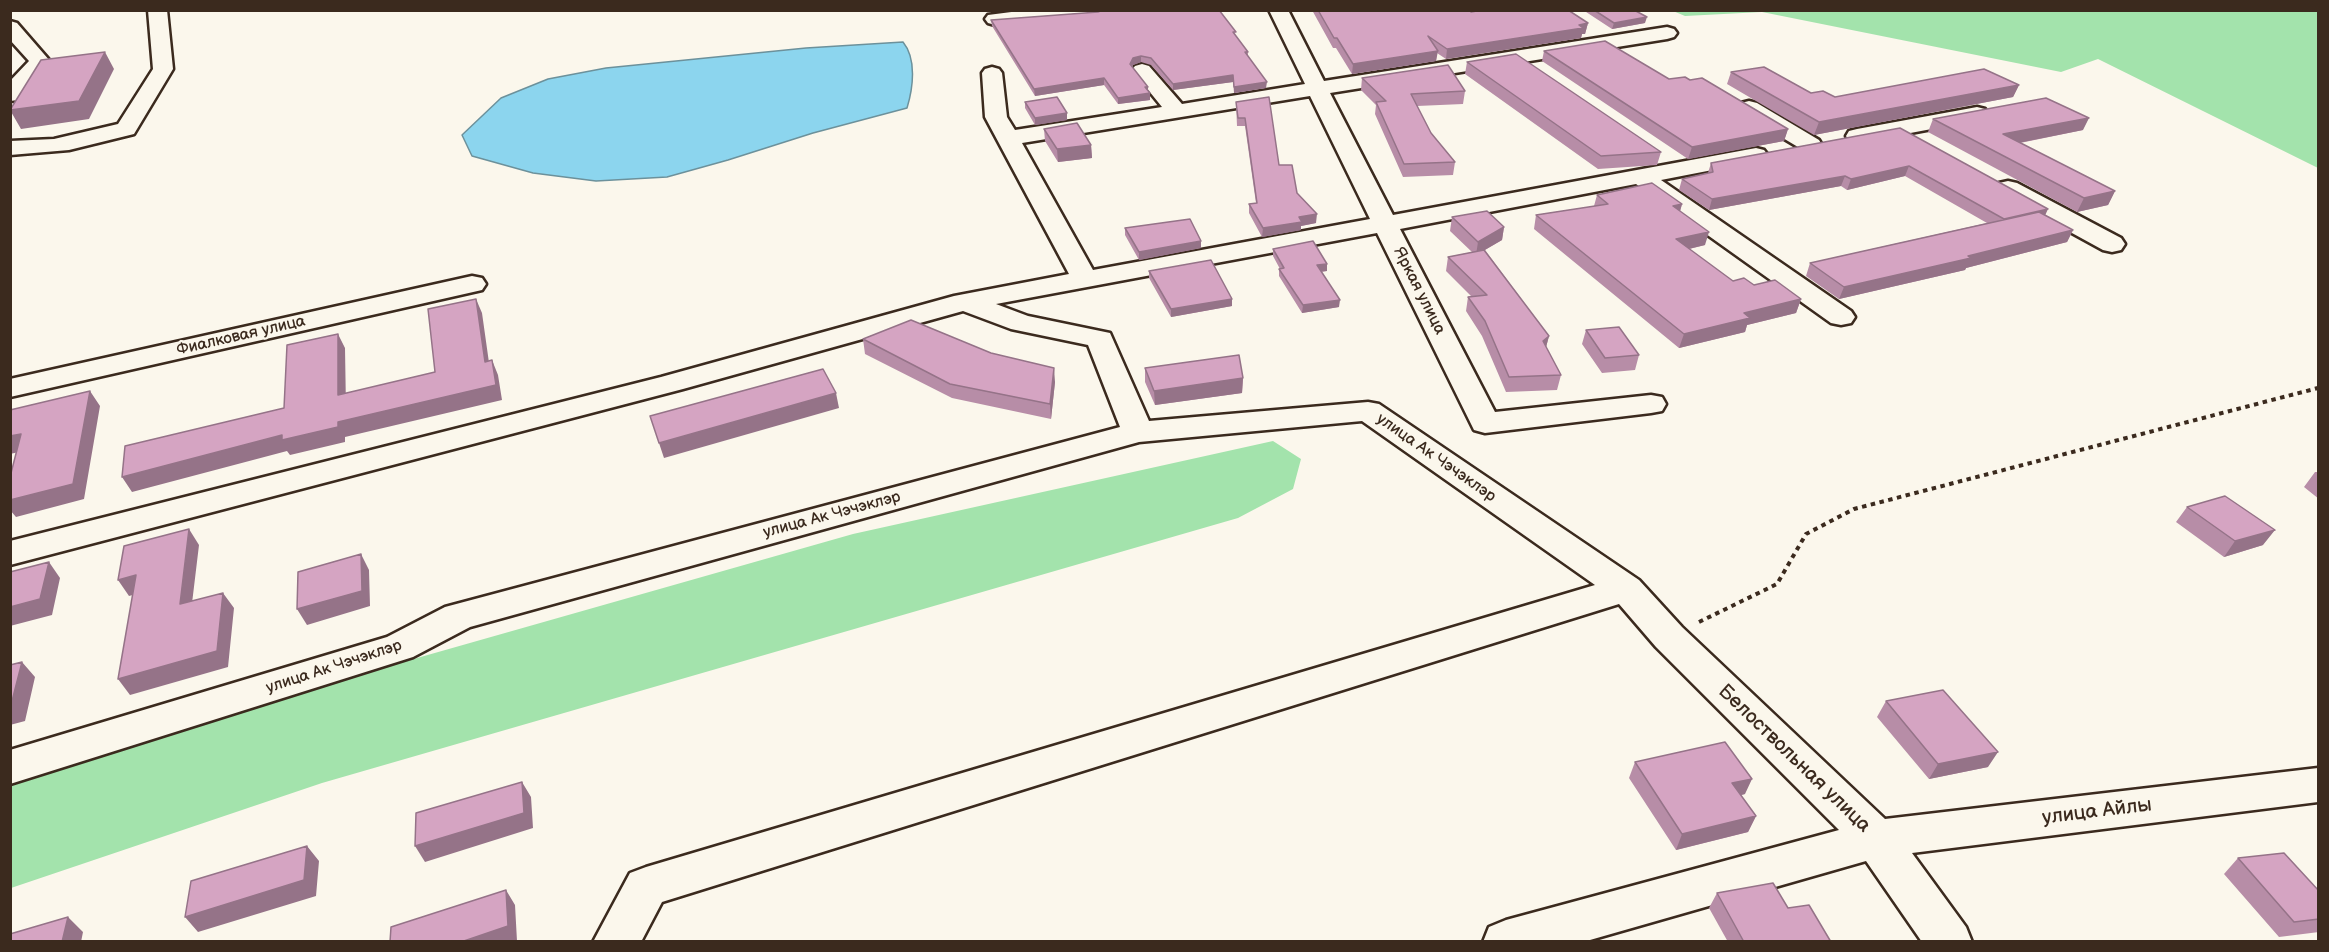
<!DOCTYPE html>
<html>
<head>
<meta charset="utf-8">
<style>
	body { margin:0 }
	#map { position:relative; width:2329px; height:952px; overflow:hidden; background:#fbf7ec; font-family:"Balsamiq Sans",sans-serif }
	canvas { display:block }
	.frame { position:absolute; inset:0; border:12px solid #3b2a1e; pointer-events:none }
</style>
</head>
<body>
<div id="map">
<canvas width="2329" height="952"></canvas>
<div class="frame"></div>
</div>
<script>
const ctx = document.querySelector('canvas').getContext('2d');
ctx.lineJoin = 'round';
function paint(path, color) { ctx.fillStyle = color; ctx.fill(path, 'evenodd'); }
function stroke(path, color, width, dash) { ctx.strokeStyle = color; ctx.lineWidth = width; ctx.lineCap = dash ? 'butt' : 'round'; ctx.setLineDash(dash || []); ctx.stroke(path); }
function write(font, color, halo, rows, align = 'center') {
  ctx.font = font + ' "Balsamiq Sans",sans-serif'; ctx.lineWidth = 4.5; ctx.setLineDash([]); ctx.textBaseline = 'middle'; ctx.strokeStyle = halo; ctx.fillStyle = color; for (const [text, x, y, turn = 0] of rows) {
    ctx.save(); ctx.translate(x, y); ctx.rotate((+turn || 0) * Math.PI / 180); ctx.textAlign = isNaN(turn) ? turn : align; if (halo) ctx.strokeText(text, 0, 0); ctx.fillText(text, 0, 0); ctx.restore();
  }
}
paint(new Path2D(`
	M1673,11H2318V168L2098,59L2061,72L1762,12L1685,16Z
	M1273,441L1301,459L1293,489L1238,518L322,783L11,888L10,779L143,736L853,534Z`), '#a3e3ac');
const water = new Path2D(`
	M903,42C917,59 913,88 907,108L813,133L728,160L667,177L596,181L533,173L472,156L462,135L501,98L548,79L606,68L806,48Z`);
paint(water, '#8cd5ee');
stroke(water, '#6c919b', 1.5);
const minor = new Path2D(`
	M148,10H167L173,69L134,134L69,150L10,155V141L54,139L118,124L153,69Z
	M1027,10H1107L1105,14L1098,16L995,25L988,23L985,19L988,15Z
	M1269,10H1288L1324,81L1667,27L1674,29L1677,33L1674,37L1667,39L1330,93L1393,215L1756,148L1764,150L1768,155L1764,160L1661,180L1851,311L1855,317L1851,323L1841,325L1831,323L1636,184L1400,229L1495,412L1651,395L1662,397L1666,404L1662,411L1651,413L1485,433L1474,430L1377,233L996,304L1028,316L1110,333L1149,421L1368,402L1379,404L1639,580L1682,627L1885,819L2318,768V802L1912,853L1966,927L1972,942H1922L1866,861L1583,942H1483L1489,927L1506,920L1839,830L1656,647L1619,604L662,902L641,942H593L630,873L646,867L1595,585L1362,421L1139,442L470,627L413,657L10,784V750L387,637L445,607L1120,427L1088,345L1011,329L963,311L683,389L10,565V541L661,377L954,296L1069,274L985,117L982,73L985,69L992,67L999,69L1002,73L1007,117L1015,130L1162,107L1132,70L1135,66L1142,64L1149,66L1182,104L1305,84ZM1310,96L1370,219L1093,270L1022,143Z
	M10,21L17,23L50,61L18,100L10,101V81L29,61L10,40Z
	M1749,101L1757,103L1819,140L1822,145L1819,150L1811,152L1803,150L1741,113L1738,108L1741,103Z
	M1977,107L1985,109L1988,114L1985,119L1857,143L1849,141L1846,136L1849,131L1857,129Z
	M2008,181L2017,183L2121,238L2125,244L2121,250L2112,252L2103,250L1999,193L1996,188L1999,183Z
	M472,276L482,278L486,284L482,290L10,397V379Z`);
stroke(minor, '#3b2a1e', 5);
stroke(new Path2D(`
	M1699,622L1777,584L1806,534L1854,509L2318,388`), '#3b2a1e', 4, [4.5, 4.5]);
paint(minor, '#fbf7ec');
paint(new Path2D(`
	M1312,10H1468L1471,12L1588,23L1585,34H1582L1581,38L1446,59L1437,53L1436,61L1352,74L1336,48H1333Z
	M1583,10H1634L1645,23L1612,29Z
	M1098,12L1236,36L1248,52V56L1266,88L1234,93L1233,82L1173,90L1151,65L1141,62L1133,65L1132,67L1148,91L1150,100L1118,104L1104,85L1035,96L992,26L991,20Z
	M1544,51L1669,79L1690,80L1788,129L1784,141L1688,159L1542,61Z
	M1467,62L1661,152L1657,165L1598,169L1465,74Z
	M1731,72L1811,93L1835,97L2019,85L2013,97L1814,135L1727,84Z
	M1362,78L1465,91L1463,104L1417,106L1431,133L1455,162L1453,175L1403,177L1375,114L1376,105L1361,90Z
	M1025,102L1067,113V120L1035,125L1025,108Z
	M1236,102L1279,165L1316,223L1301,226V230L1262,237L1249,213V204L1256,203L1245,126H1237Z
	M1933,119L2083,130L2020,143L2115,191L2108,205L2077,212L1928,132Z
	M1900,128L2045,215L2073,230L2067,242L1966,268L1965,270L1839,299L1806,276L1810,263L1987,223L1905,176L1847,190L1841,186L1709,210L1679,190L1682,179L1708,173L1711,163Z
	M1044,129L1091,145L1092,158L1058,162L1045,141Z
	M1597,195L1682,204L1680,212L1705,245L1689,249L1733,281L1754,285L1801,299L1796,313L1747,325L1745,332L1679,348L1534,229L1536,215L1594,206Z
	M1452,217L1504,227L1502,240L1485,250L1549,336L1546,347L1561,375L1557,390L1506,392L1482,336L1466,311L1468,297L1471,296L1446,271L1448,257L1472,252L1450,231Z
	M1125,228L1201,248L1139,260L1125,235Z
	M1273,249L1327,271L1321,272L1339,307L1302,313L1279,276V269H1280L1273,256Z
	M1149,271L1232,306L1171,317L1149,278Z
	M1586,330L1639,355L1635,370L1602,373L1582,344Z
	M863,339L1055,382L1051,419L952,398L865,354Z
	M1145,368L1243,378L1242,393L1155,405L1145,382Z
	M2315,472H2319V499L2304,487Z
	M2187,507L2263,545L2224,557L2176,522Z
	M1886,701L1988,767L1929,779L1877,717Z
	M1635,762L1745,794L1741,795L1756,816L1748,832L1676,850L1629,778Z
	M2238,858L2319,891V932L2279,937L2224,874Z
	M1717,893L1788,908L1831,942H1728L1709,908Z`), '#b78da7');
paint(new Path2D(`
	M1647,17L1645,23L1612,29L1614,23Z
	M1588,23L1585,34H1582L1581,38L1446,59L1447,49Z
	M1438,51L1436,61L1352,74L1353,64Z
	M105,52L114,69L89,119L21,129L10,110Z
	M1141,56V62L1133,65L1130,70V64L1133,58Z
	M1233,75V82L1173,90V84Z
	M1104,78V85L1035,96L1034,89Z
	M1267,82L1266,88L1234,93V87Z
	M2019,85L2013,97L1814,135L1819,122Z
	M1145,87H1148V93H1150V100L1118,104V98Z
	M1067,113V120L1035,125V118Z
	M2089,118L2083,130L1998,147L2003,134Z
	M1788,129L1784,141L1688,159L1692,147Z
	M1091,145L1092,158L1058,162L1057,149Z
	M1909,166L1905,176L1847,190L1851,179Z
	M1845,176L1841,186L1709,210L1712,199Z
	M2115,191L2108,205L2077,212L2084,198Z
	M1682,204L1678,217L1673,206Z
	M2048,209L2043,220L2004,219Z
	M1317,214L1316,223L1301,226V230L1262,237L1263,228L1299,217Z
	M1504,227L1502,240L1476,255L1478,242Z
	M2073,230L2067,242L1966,268L1965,270L1839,299L1844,287Z
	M1709,232L1705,245L1672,253L1676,239Z
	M1201,241V248L1139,260V252Z
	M1327,264V271L1316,272L1317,265Z
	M476,299L482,313L491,377L485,362Z
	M1232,299V306L1171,317V309Z
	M1801,299L1796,313L1747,325L1745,332L1679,348L1684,334L1744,313Z
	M1340,300L1339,307L1302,313L1303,305Z
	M338,334L345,348L346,410L338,395Z
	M1549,336L1545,351L1543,341Z
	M492,360L498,375L502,400L345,437V442L290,455L287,451L132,492L122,477L282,435L338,422Z
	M1054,368L1055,382L1051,419L1050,404Z
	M1243,378L1242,393L1155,405L1154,391Z
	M90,391L100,406L84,499L16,517L10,510V500Z
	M836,393L839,408L664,458L659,443Z
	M21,434L32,449L10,454V436Z
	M189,529L199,545L190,620L180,604Z
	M2275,530L2263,545L2224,557L2235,541Z
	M361,554L369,570L370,606L307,625L297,609Z
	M49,562L60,578L52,615L10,626V607Z
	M136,575L147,591L129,596L118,580Z
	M223,593L234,608L228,667L130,695L118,679Z
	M22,662L35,677L25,721L10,725V705Z
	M1998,752L1988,767L1929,779L1938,764Z
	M1752,779L1745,794L1725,799L1732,783Z
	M522,782L531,797L533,828L425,862L415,846Z
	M1756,816L1748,832L1676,850L1682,834Z
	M307,846L319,861L316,896L198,932L185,917Z
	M506,890L515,905L517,941L461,942Z
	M68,917L83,932L81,942H62Z`), '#957388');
const building = new Path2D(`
	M1103,10H1219L1236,32H1233L1248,52H1245L1267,82L1234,87L1233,75L1173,84L1151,58L1141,56L1133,58L1130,64L1148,87H1145L1150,93L1118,98L1104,78L1034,89L991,20L1098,12Z
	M1318,10H1468L1471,12L1483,10H1568L1588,23L1579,25L1583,28L1447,49L1428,36L1438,51L1353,64L1337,38H1334Z
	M1594,10H1634L1647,17L1614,23Z
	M1605,41L1669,79L1685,77L1690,80L1702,78L1788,129L1692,147L1544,51Z
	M105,52L79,101L10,110L41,60Z
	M1516,54L1661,152L1601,156L1467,62Z
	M1448,65L1465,91L1411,94L1431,133L1455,162L1404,164L1376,102L1386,101L1362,78Z
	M1764,67L1811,93L1823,91L1835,97L1984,69L2019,85L1819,122L1731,72Z
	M1057,97L1067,113L1035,118L1025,102Z
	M1269,97L1279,165H1292L1297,193L1317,214L1299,217L1302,222L1263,228L1249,204L1257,203L1245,118H1238L1236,102Z
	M2046,98L2089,118L2003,134L2115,191L2084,198L1933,119Z
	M1077,123L1091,145L1057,149L1044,129Z
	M1900,128L2048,209L2004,219L1909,166L1851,179L1845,176L1712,199L1682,179L1713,172L1711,163Z
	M1652,183L1682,204L1673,206L1709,232L1676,239L1733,281L1744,278L1754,285L1775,280L1801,299L1744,313L1750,318L1684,334L1536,215L1608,204L1597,195Z
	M1487,211L1504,227L1478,242L1452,217Z
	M2039,212L2073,230L1968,256L1971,258L1844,287L1810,263Z
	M1190,219L1201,241L1139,252L1125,228Z
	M1313,241L1327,264L1317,265L1340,300L1303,305L1279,269L1284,268L1273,249Z
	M1484,250L1549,336L1543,341L1561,375L1509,377L1485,321L1468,297L1487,295L1448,257Z
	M1211,260L1232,299L1171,309L1149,271Z
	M476,299L485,362L492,360L496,385L338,422V427L282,440V435L122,477L125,446L284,408L287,345L338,334V395L435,372L428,309Z
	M911,320L991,353L1054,368L1050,404L950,384L863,339Z
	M1619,327L1639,355L1605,358L1586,330Z
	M1239,355L1243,378L1154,391L1145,368Z
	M823,369L836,393L659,443L650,416Z
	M90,391L73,484L10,500V477L21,434L10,436V410Z
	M2225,496L2275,530L2235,541L2187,507Z
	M189,529L180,604L223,593L217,651L118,679L136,575L118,580L124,546Z
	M361,554L362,591L297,609L298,572Z
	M49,562L40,599L10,607V572Z
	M22,662L11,705H10V665Z
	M1943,690L1998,752L1938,764L1886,701Z
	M1725,742L1752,779L1732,783L1756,816L1682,834L1635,762Z
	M522,782L524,813L415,846L416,813Z
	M307,846L304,880L185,917L191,881Z
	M2284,853L2319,891V919L2294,922L2238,858Z
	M1773,883L1788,908L1809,905L1831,942H1744L1717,893Z
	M506,890L508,926L461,942H390L391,927Z
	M68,917L62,942H10V934Z`);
paint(building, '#d5a4c2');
stroke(building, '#957388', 1.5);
write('16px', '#3b2a1e', '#fbf7ec', [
	["Яркая улица",1419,291,63],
	["Фиалковая улица",241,336,-13],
	["улица Ак Чэчэклэр",1436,458,35],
	["улица Ак Чэчэклэр",832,515,-15],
	["улица Ак Чэчэклэр",334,667,-18]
]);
write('20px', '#3b2a1e', '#fbf7ec', [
	["Белоствольная улица",1794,759,44],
	["улица Айлы",2097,812,-7]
]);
</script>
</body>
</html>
